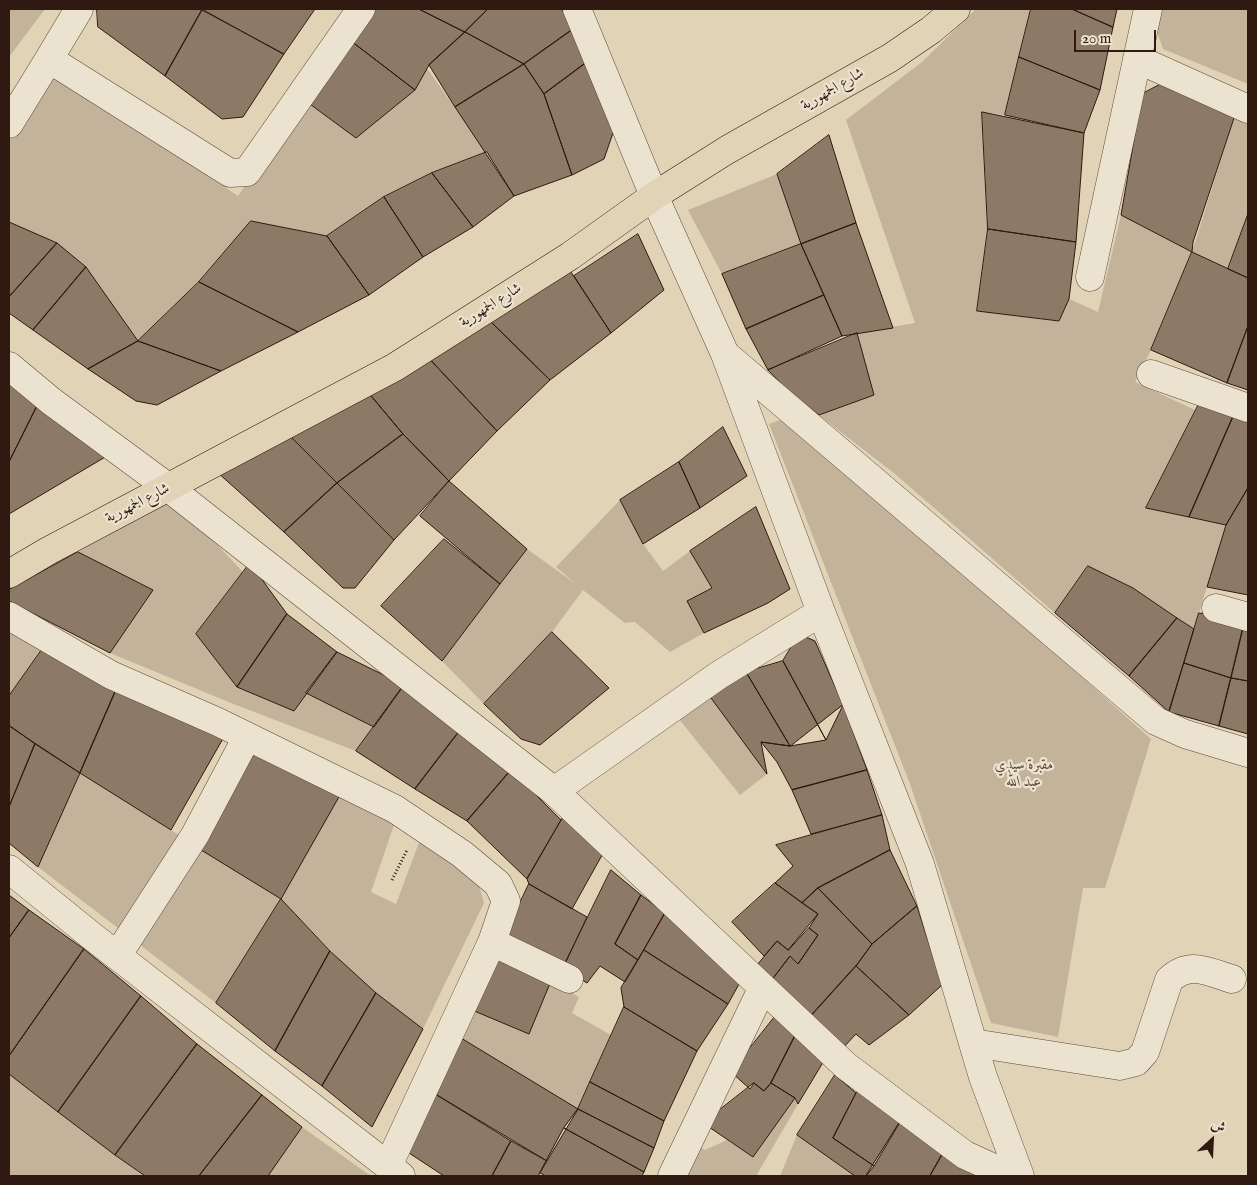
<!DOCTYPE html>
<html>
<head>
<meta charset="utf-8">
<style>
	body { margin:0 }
	#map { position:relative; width:1257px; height:1185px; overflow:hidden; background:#e1d3b6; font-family:"IM FELL English",Amiri,serif }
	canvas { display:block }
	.frame { position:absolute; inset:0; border:10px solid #2f1910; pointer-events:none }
	.north { position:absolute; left:1187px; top:1115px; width:50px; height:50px; -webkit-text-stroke:4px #ece2d0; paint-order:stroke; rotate:25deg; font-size:14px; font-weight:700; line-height:20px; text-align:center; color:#2f1910 }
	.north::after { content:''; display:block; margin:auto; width:18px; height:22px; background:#2f1910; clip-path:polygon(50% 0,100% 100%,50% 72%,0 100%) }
	.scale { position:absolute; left:1074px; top:30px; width:82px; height:22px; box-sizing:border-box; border:2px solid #2f1910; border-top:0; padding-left:6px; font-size:15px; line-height:18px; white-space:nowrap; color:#2f1910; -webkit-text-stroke:4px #ece2d0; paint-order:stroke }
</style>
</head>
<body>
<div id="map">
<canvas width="1257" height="1185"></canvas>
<div class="frame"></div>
<div class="north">ش</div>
<div class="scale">20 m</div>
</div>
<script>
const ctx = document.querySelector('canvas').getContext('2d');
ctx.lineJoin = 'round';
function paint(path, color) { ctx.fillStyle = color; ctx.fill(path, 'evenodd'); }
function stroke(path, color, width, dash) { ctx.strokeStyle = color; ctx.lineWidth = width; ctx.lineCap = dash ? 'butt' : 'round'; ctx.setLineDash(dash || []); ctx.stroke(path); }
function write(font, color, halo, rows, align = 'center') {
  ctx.font = font + ' "IM FELL English",Amiri,serif'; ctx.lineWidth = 4.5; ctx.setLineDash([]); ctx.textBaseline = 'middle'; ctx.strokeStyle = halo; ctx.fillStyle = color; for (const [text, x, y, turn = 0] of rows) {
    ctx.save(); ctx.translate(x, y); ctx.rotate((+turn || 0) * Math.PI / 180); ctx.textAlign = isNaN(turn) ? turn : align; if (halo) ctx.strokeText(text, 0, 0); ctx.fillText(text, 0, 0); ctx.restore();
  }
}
paint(new Path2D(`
	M9,9H45L9,57Z
	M976,9H1031L1005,115L982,112L988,229L977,311L1058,321L1069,299L1098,312L1121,215L1192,252L1236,112L1248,117V214L1228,269L1192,252L1151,350L1135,382L1195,410L1146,508L1226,525L1194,629L1133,588L1088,566L1055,613L895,474L819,415L874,395L857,333L915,323L846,120L922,62Z
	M1161,9H1248V84L1163,49L1156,29Z
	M423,63L487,152L432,173L384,197L327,236L251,221L199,282L138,341L9,237V140L56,71L238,196L303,99L356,138L415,90Z
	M777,174L801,244L722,274L688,210Z
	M791,416L1151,739L1105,888H1083L1058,1037L991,1023L910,784L769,424Z
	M173,498L243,572L196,634L237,687L306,693L374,727L356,751L231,703L110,653L153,590L78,552Z
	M620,500L643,544L663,571L690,551L712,588L687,601L704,633L670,652L635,622L625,623L583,590L552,632L484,704L442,661L527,549L576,584L556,567Z
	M9,626L46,644L9,696Z
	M711,698L767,774L740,795L679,719Z
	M80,773L281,899L299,855L344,788L394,825L371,892L396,904L423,832L479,886L484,903L423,1029L361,982L281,899L216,1003L38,867Z
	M551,981L579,997L572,1013L611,1035L578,1109L456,1035L472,1010L529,1034Z
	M9,1074L143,1176H9Z
	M795,1098L798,1104L756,1176H681L693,1143L705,1150L727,1140L753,1157Z
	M302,1127L371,1176H268Z
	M797,1135L855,1176H780Z`), '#c3b39a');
const building = new Path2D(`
	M97,9H200L202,10L165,76L98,27Z
	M202,9H315L284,54Z
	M371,9H419L465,32L429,65L415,90L351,41Z
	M419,9H488L465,32Z
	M488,9H561L576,27L524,64L465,32Z
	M1031,9H1072L1113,27L1100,90L1019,57Z
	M1072,9H1117L1113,27Z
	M202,10L284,54L243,117L222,119L165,76Z
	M576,27L587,62L544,94L524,64Z
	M465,32L524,64L455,107L429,65Z
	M351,41L415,90L356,138L303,99Z
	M1019,57L1100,90L1084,133L1005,115Z
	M587,62L614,130L604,159L572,175L544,94Z
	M524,64L544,94L572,175L514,196L455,107Z
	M1163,83L1236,112L1193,242L1192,252L1121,215L1142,94Z
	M982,112L1084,133L1076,242L988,229Z
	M829,135L856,223L801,244L777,174Z
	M487,152L514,196L473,227L432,173Z
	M432,173L473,227L423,257L384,197Z
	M384,197L423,257L369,295L327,236Z
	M1248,214V278L1228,269Z
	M251,221L327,236L369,295L298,332L199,282Z
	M9,222L57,243L9,297Z
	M856,223L893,328L842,336L801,244Z
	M988,229L1076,242L1069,299L1059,321L977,311Z
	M638,234L664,290L611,333L574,276Z
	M57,243L86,267L33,330L9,313V297Z
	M801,244L824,295L746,329L722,274Z
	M1192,252L1248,278V326L1227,383L1151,350Z
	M565,263L611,333L550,380L488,319Z
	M86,267L138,341L88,369L33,330Z
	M199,282L298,332L221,371L138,341Z
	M824,295L842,336L768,370L746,329Z
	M488,319L550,380L497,431L424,353Z
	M1248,326V390L1227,383Z
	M857,333L874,395L819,415L788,391L768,370Z
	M138,341L221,371L157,405L136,401L88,369Z
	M424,353L497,431L449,481L403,434L367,391Z
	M9,373L41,398L9,462Z
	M367,391L403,434L337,483L285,431Z
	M41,398L112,453L9,514V462Z
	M1202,398L1236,410L1189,517L1146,508Z
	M1236,410L1248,414V488L1226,525L1189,517Z
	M723,427L747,476L700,508L679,462Z
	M285,431L337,483L284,532L217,472Z
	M403,434L449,481L394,540L337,483Z
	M679,462L700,508L643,544L620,500Z
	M449,481L527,549L500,584L420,516Z
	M337,483L394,540L355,588H343L284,532Z
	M1248,488V595L1207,587L1226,525Z
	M756,507L790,589L768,603L704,633L687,601L712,588L690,551Z
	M444,539L500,584L442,661L381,606Z
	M78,552L153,590L110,653L9,601V590Z
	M250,563L287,614L237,687L196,634Z
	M1088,566L1133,588L1177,618L1129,676L1055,613Z
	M1199,613L1245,620L1231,678L1184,663Z
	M287,614L337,652L294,711L237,687Z
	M1177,618L1194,629L1169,712L1129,676Z
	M1245,620H1248V681L1231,678Z
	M552,632L609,688L540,745L521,739L484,704Z
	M799,634L815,641L843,705L826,740L783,661Z
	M46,644L119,683L80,773L9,726V696Z
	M337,652L404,685L374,727L306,693Z
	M783,661L826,740L790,746L746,672Z
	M1184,663L1231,678L1219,726L1169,712Z
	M746,672L790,746L761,742L767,774L711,698Z
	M1231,678L1248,681V734L1219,726Z
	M119,683L225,735L171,830L80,773Z
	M404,685L461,729L415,789L356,751Z
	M843,705L867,770L792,790L777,762L761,742L790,746Z
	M9,725L35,744L9,807Z
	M461,729L511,770L467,821L415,789Z
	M35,744L80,773L38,867L9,843V807Z
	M254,744L344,788L281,899L193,845Z
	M511,770L561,820L527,879L467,821Z
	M867,770L882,815L811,834L792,790Z
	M565,814L606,848L572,909L529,884L527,879Z
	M882,815L890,850L818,888L802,903L775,883L793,866L776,845Z
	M890,850L917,906L872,944L818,888Z
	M611,870L641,895L615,944L638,960L625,982L600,966L587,983L563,968Z
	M775,883L818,914L788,950L777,941L764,956L732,922Z
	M529,884L587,917L563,968L503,939Z
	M818,888L872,944L856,966L809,1018L771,981L790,956L798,964L818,935L809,928L818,914L802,903Z
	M9,895L29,910L9,938Z
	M641,895L665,913L638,960L615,944Z
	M281,899L330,951L275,1051L216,1003Z
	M917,906L942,985L909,1015L856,966L872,944Z
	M29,910L84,949L9,1056V938Z
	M665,913L744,975L728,1004L644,950Z
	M809,928L818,935L798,964L790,956L771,981L757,965L777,941L788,950Z
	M84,949L141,996L58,1112L9,1074V1056Z
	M644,950L728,1004L697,1051L624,1007L621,988Z
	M330,951L376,993L322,1086L275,1051Z
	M495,954L551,981L529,1034L472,1010Z
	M856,966L909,1015L869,1045L856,1034L841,1050L809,1018Z
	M376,993L423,1029L372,1127L322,1086Z
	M141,996L197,1044L115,1155L58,1112Z
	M624,1007L697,1051L664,1121L590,1082Z
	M781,1009L799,1028L771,1083L764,1091L754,1083L750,1089L731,1072Z
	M799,1028L828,1054L798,1104L795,1098L771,1083Z
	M456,1035L578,1109L547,1161L427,1089Z
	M197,1044L262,1095L199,1176H145L115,1155Z
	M835,1075L856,1093L833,1138L874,1166L866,1176H855L797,1135Z
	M590,1082L664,1121L654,1148L578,1109Z
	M754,1083L764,1091L771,1083L795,1098L753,1157L703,1123Z
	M861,1084L903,1117L874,1166L833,1138Z
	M427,1089L511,1141L492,1176H444L403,1149Z
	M262,1095L302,1127L268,1176H199Z
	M578,1109L654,1148L644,1172L564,1128Z
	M903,1117L943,1153L930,1176H866Z
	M564,1128L644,1172L642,1176H546L540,1173Z
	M511,1141L547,1161L538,1176H492Z
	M943,1153L979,1176H930Z`);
paint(building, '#8c7a66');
stroke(building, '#2f1910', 1);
const minor = new Path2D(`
	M79,9L49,59L230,173L247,172L361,9
	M577,9L654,196L725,354L821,612L920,864L983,1077L1020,1176
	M1137,59L1248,109
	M9,124L49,59
	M1090,277L1148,9
	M726,355L1156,721L1185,734L1248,753
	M9,366L51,401L169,488L554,791L846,1066L965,1155L998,1170L1020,1176
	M1151,374L1248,408
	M1216,608L1248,617
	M9,616L111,675L218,722L395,809L462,854L498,884L506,901L492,942L388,1166
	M554,791L719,675L821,612
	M9,869L93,937L401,1176
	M492,942L569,979
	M117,956L195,835L247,737
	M973,1043L1120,1066L1136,1062L1145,1052L1169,980C1190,960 1208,972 1232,979
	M672,1176L762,989`);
const major = new Path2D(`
	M9,574L48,551L395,367L570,256L654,196L727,150L890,58L931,30L956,9`);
stroke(minor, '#5c483a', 29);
stroke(major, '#2f1910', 29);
stroke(new Path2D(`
	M392,880L407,850`), '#2f1910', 3, [1, 2.5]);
stroke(minor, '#ece2d0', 28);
stroke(major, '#e1d3b6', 28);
write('15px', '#2f1910', '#ece2d0', [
	["شارع الجمهورية",833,90,-30],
	["شارع الجمهورية",491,306,-32],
	["شارع الجمهورية",138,504,-27]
]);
write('italic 15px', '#5b4739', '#ece2d0', [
	["مقبرة سيدي",1024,766],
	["عبد الله",1024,783]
]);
</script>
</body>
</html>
